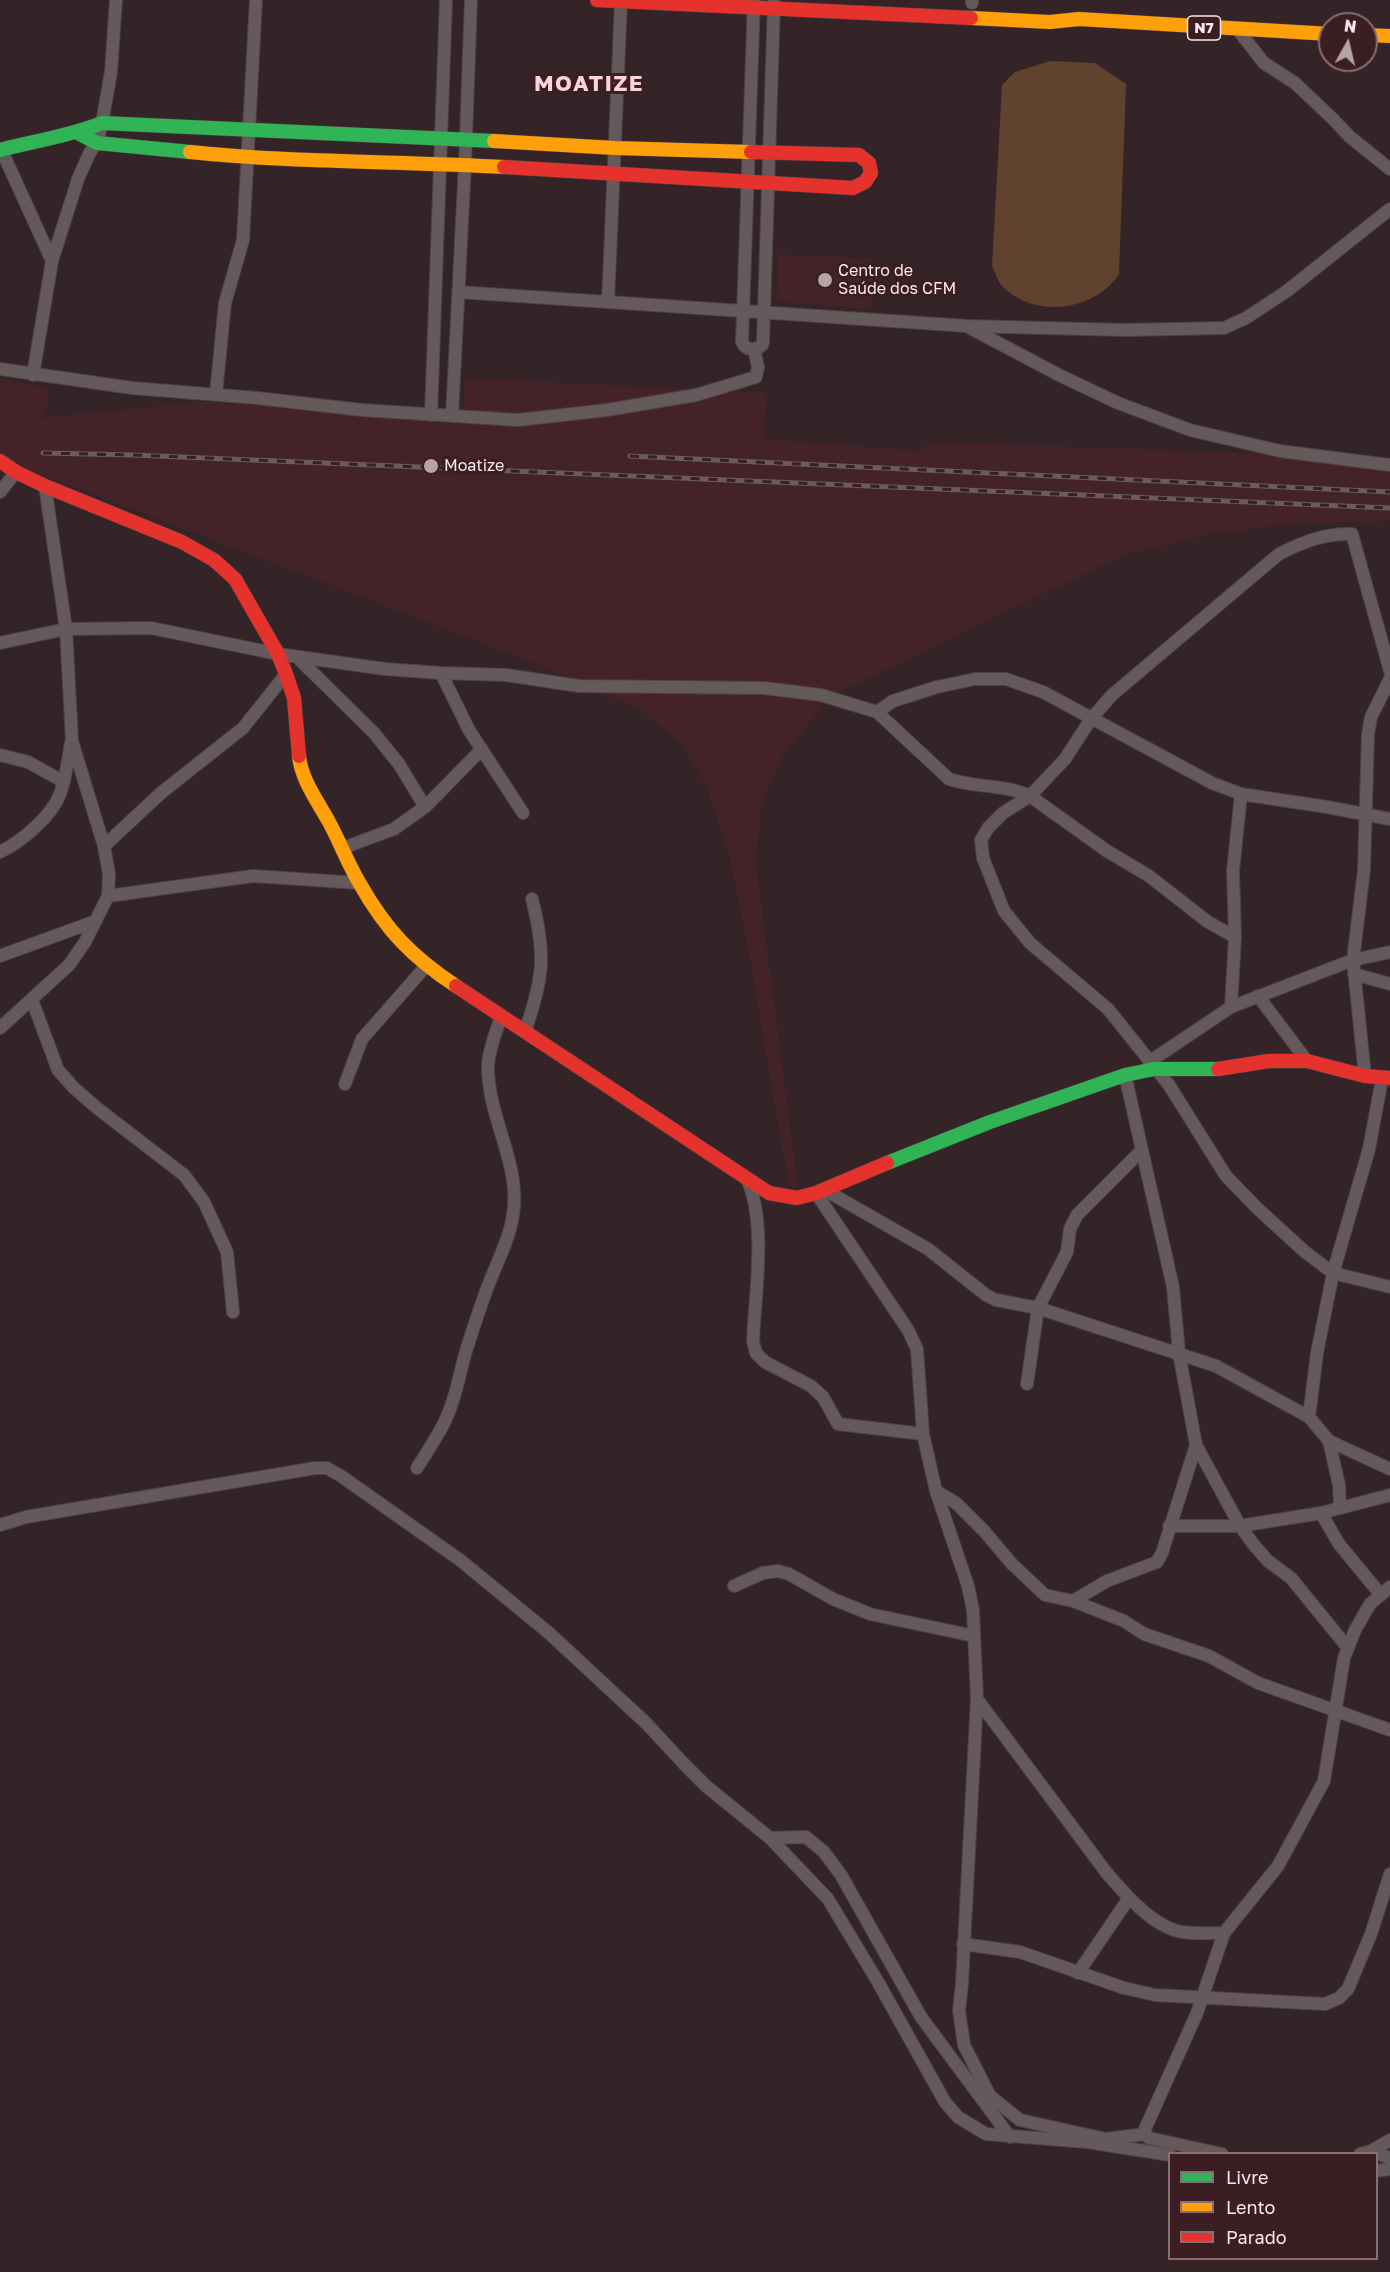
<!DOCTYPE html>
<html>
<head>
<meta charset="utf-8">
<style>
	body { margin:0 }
	#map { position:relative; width:1390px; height:2272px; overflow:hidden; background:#342427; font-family:"Golos Text",sans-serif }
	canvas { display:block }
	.legend { position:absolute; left:1168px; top:2152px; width:210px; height:108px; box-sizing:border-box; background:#3a1e22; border:2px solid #876e72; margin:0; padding:8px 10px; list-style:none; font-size:18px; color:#fbe7e9 }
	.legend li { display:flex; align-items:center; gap:12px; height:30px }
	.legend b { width:30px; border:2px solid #876e72 }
	.north { position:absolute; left:1318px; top:12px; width:60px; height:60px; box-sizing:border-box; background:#3a1e22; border:2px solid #876e72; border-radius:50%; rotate:8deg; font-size:16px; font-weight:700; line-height:24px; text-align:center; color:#fbe7e9 }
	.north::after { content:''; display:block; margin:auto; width:21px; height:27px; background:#b5a3a5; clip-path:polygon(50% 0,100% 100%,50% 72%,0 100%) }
</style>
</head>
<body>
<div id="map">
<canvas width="1390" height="2272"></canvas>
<ul class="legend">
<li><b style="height:8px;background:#30b455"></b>Livre</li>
<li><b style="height:8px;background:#ff9f0a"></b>Lento</li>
<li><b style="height:8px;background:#e5322d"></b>Parado</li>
</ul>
<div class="north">N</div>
</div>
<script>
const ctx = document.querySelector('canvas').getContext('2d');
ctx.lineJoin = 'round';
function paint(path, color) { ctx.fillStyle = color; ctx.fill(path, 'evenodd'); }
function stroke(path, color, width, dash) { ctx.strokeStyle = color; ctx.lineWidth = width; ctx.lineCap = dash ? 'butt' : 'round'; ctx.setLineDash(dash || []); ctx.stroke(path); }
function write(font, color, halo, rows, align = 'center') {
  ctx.font = font + ' "Golos Text",sans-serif'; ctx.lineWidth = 6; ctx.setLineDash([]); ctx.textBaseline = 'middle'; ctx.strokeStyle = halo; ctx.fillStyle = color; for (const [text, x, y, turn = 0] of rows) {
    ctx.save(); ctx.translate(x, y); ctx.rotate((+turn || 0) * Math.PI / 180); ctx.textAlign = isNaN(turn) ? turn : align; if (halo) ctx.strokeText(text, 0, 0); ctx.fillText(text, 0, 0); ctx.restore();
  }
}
paint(new Path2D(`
	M778,254L874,259L872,310L777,301Z
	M465,378L767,393L764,439L920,451L930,442L1282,454L1390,463V521L1281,525L1210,534L1124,555L829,697L780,760L761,806L756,863L798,1190L789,1186L749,953L729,854L707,787L682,744L639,709L532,662L14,464L0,463V379L50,388L46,409L39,418L206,402L463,418Z`), '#442328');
paint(new Path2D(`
	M1050,61L1095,63L1126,84L1119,274C1095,311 1035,319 1003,287C998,282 995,272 992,266L1002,85L1015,72Z`), '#61422e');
const street = new Path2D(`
	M754,1L742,342C746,351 756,351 762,345L763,342L774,3
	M972,3V0
	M1238,30L1264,63L1295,83L1333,119L1350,137L1390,169
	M1,149L52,261
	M458,292L967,326L1125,330L1224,328L1246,318L1287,291L1390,209
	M608,302L621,2
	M970,328L1061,376L1118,403L1190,430L1280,451L1390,465
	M0,369L132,388L257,398L362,410L518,420L607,410L696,395L756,377L758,367L754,349
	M33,375L52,261L78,179L90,152L97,143L102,123L111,72L116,0
	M216,394L225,303L243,240L256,0
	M431,415L446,0
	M452,416L465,164L471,0
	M0,492L16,472
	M0,643L66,629L151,628L278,654L385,669L441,673L506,675L579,686L764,688L821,695L877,712L949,779C975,788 1005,784 1030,796L1107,851L1149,876L1208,922L1235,937
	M297,657L374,733L399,764L425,807
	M1390,671L1352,534C1325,533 1303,542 1279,554L1112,695L1091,719L1065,759L1030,796L1003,813L988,828L981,840L983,858L1004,911L1030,943L1108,1009L1169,1085L1226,1176L1257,1208L1304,1251L1333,1273L1390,1287
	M441,673L469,730L523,813
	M877,712L893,701L937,687L975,679H1006L1043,692L1212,783L1241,794L1327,807L1390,819
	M0,755L28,762L64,782
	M104,846L161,793L243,728L286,674
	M343,848L394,829L425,807L482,749
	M0,852C21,842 52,816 60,794C66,778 68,759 71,743
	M108,896L253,876L359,883
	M0,956L96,921
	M1354,974L1390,984
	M1258,996L1307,1061
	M32,1000L58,1070L74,1088L97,1108L184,1175L204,1202L227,1252L233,1312
	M1231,1007L1235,937L1233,871L1241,794
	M0,1028L69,965L85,942L108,896L109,874L104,846L72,741L66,629L45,486
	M525,1031C544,977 546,954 532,899
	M1149,1062L1231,1007L1353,960L1390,952
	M1125,1075L1173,1287L1179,1353L1196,1445L1240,1526L1254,1545L1268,1561L1291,1578L1348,1648
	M1365,1076L1353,960L1364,870L1368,734L1371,717L1390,679
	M345,1084L362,1039L426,966
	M747,1179C767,1224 755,1292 753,1341L756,1353L765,1362L811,1386L823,1397L838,1424L923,1434
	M825,1190L928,1249L986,1295L996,1300L1038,1308L1216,1366L1309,1417L1329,1441L1339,1485L1340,1506
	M816,1193L908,1330L917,1349L923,1434L936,1491L968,1586L973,1610L977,1699L962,1983L959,2011L964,2045L990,2096L1020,2120L1106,2139L1145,2134L1149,2138L1222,2154
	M1027,1384L1038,1308L1067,1252L1070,1229L1077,1215L1141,1151
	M1309,1417L1317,1353L1333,1273L1369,1149L1382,1079
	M1329,1441L1390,1469
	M417,1468C426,1454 435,1440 443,1425C455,1402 459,1376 466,1351C473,1329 480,1307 488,1286C500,1254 517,1227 514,1190C511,1148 487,1108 488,1065C489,1049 496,1032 501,1017
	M936,1491L956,1503L985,1532L1012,1564L1045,1595L1073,1601L1124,1621L1144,1634L1209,1656L1258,1683L1390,1730
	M1321,1513L1339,1544L1381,1595
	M0,1525L26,1517L315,1468H327L341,1476L460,1560L549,1633L646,1723L685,1765L706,1786L770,1838L828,1899L878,1982L945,2102L958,2117L986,2134L1087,2142L1170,2155
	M1169,1526H1240L1321,1513L1390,1495
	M734,1586L763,1573L778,1571L789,1574L833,1599L870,1614L974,1636
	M1073,1601L1107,1581L1157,1562L1162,1553L1196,1445
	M977,1699L1106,1872C1124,1893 1153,1927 1182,1932C1196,1934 1210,1933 1224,1933
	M770,1838L806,1837L824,1852L841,1875L921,2017L1010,2137
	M963,1944L1020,1952L1124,1988L1155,1995L1325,2004L1339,1998L1348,1989L1371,1934L1390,1874
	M1078,1973L1129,1898
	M1145,2134V2129L1197,2013L1224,1933L1278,1866L1324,1781L1344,1658L1355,1630L1370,1604L1390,1587
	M1371,2151L1390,2158
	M1360,2154L1371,2151L1390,2140
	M1376,2171L1390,2169`);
const fast = new Path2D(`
	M78,133L97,143L190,152
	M0,150C34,141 70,136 102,123L494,141
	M887,1163L990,1122L1125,1075L1154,1069H1218`);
const slow = new Path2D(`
	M971,18L1050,22L1079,19L1330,34
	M1366,35L1390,36
	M494,141L615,148L751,152
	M190,152C295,163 400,161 504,167
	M299,756C301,779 318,802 329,822C340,842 348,864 360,884C386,930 412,957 456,986`);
const jam = new Path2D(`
	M597,0L971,18
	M504,167L853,188L865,182L871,173L869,163L859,155L751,152
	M0,461L16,472L45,486L182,542L214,560L235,579L278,654L286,674L294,698L299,756
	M456,986L769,1193L797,1198L816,1193L887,1163
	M1218,1069L1269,1061H1307L1365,1076L1390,1078`);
stroke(street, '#504144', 14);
stroke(fast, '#504144', 15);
stroke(slow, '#504144', 15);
stroke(jam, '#504144', 15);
stroke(street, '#655a5b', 12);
stroke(fast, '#30b455', 14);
stroke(slow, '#ff9f0a', 14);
stroke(jam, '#e5322d', 14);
const rail = new Path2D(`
	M43,453L134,455L1390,508
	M630,456L1390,492`);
stroke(rail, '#6a5c5e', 5);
stroke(rail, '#3a1e22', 3, [9]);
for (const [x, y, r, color] of [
	[825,280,8,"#b5a3a5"],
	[431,466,8,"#b5a3a5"]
]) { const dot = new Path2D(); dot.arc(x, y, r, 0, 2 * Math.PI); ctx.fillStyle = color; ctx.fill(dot); stroke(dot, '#3a1e22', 2); }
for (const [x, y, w] of [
	[1204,28,33]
]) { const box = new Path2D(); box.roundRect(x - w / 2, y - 12, w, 24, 4.5); ctx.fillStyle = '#3a1e22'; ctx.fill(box); stroke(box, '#fbe7e9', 1.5); }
write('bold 15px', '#fbe7e9', null, [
	["N7",1204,28]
]);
write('16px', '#fbe7e9', '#3a1e22', [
	["Centro de",838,271],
	["Saúde dos CFM",838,289],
	["Moatize",444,466]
], 'left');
ctx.letterSpacing = '1.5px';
write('bold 22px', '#fbd4d8', '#3a1e22', [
	["MOATIZE",589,84]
]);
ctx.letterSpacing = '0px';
</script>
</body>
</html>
